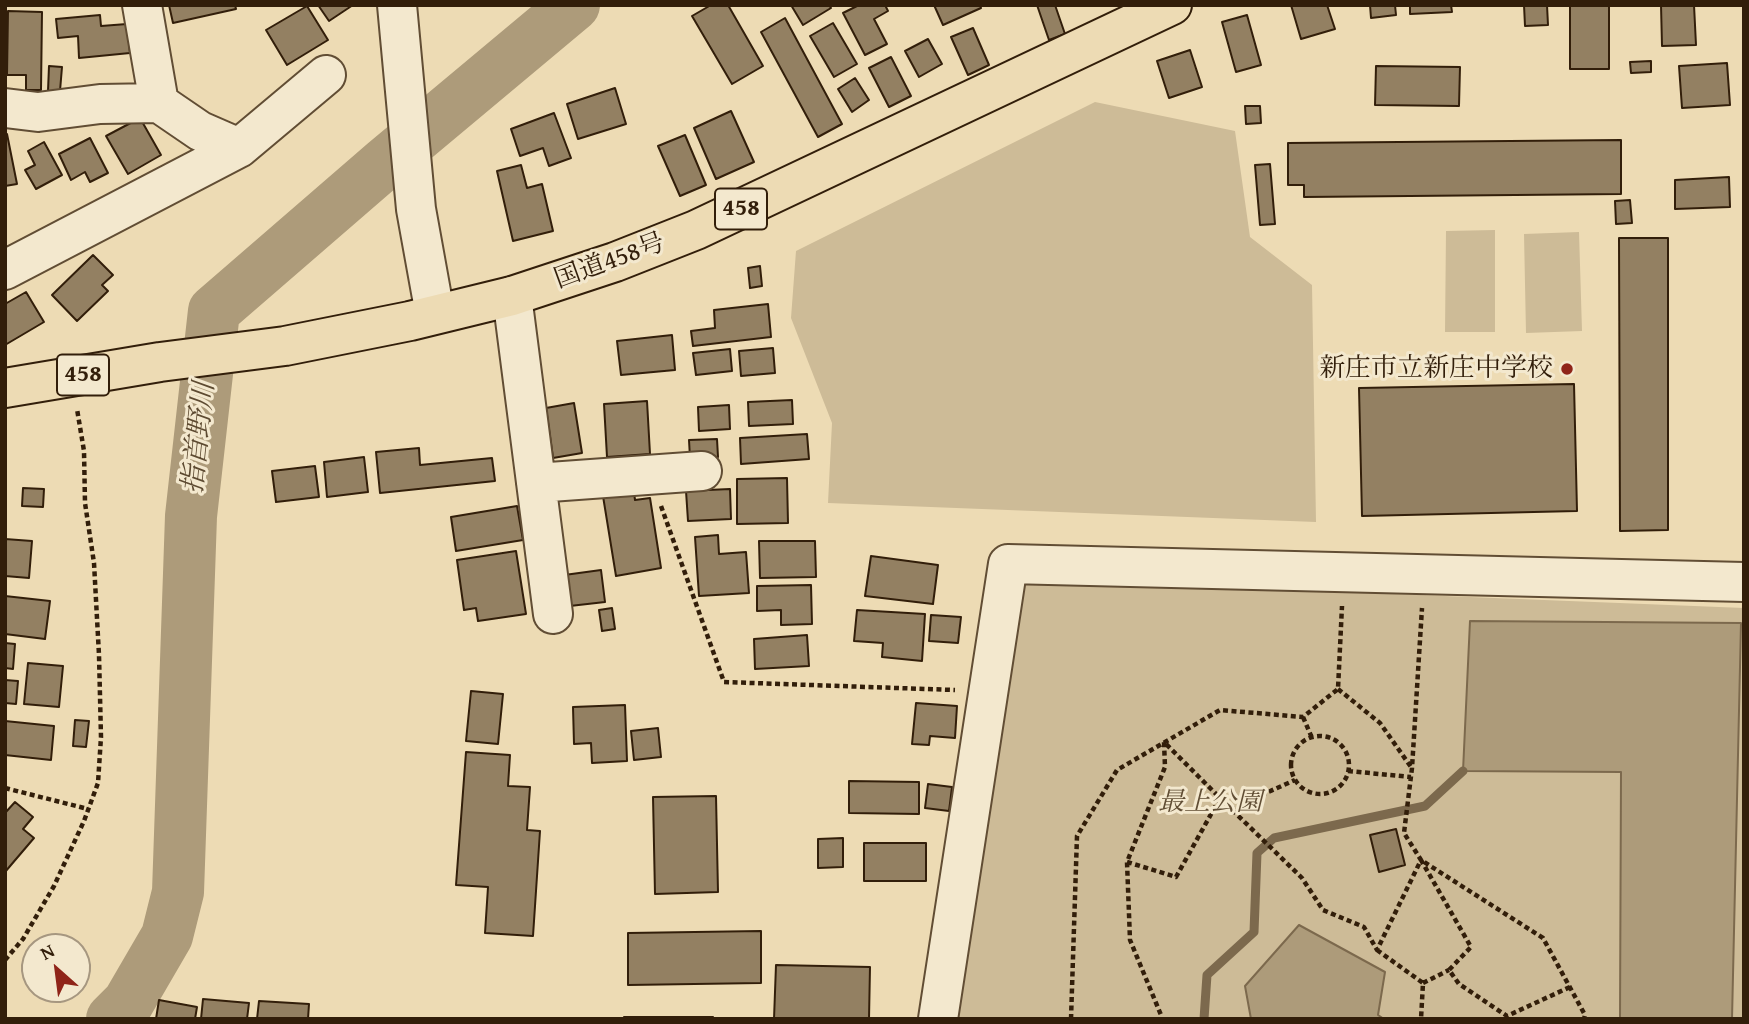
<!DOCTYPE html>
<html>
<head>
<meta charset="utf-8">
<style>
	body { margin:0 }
	#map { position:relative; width:1749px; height:1024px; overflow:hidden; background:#eddbb4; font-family:"Gentium Book Plus",serif }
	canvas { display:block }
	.frame { position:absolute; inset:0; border:7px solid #321e0a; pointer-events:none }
	.north { position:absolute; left:21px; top:933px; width:70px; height:70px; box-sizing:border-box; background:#f3e8ce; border:2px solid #a69780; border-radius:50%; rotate:332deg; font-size:19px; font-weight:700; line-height:28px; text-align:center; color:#321e0a }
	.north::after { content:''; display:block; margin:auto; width:24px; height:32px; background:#8f2418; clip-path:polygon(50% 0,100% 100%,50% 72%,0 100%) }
</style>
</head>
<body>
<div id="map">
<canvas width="1749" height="1024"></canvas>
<div class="frame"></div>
<div class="north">N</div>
</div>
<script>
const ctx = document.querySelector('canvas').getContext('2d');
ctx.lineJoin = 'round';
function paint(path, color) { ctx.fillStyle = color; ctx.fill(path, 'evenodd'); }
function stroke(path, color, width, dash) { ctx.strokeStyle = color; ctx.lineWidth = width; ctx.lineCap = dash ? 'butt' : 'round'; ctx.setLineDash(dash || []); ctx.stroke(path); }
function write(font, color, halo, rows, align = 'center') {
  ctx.font = font + ' "Gentium Book Plus","Noto Serif JP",serif'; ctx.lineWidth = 6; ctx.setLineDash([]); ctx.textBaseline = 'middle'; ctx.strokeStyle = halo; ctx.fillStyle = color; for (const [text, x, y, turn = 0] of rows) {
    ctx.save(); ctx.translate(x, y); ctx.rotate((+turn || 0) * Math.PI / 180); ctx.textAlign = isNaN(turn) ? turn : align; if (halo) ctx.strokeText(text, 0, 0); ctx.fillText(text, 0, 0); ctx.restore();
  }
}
paint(new Path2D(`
	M1095,102L1235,131L1250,237L1312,285L1316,522L828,503L832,423L791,318L796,251Z
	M1495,230V332H1445L1446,231Z
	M1579,232L1582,331L1526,333L1524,234Z
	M1020,579L1744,608V1019H952Z`), '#cdbb97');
const water = new Path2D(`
	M1470,621L1741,623L1732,1019H1620L1621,772L1463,771Z
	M1299,925L1385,972L1378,1015L1384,1019H1251L1245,986Z`);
paint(water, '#ad9b7a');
stroke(water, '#7c694d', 2);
stroke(new Path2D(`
	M1204,1019L1207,975L1254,932L1257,853L1274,838L1425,806L1463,771`), '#7c694d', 9);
stroke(new Path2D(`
	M112,1019L128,1003L167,936L178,892L191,516L214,311L385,163L574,5`), '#ad9b7a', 52);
const building = new Path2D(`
	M169,5H235L236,9L173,23Z
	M318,5H353L329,21Z
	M711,5H728L763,66L732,84L692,16Z
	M791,5H829L831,8L803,25Z
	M859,5H885L888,11L874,19L887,44L865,55L843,13Z
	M934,5H980L981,8L943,25Z
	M1037,5H1055L1065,34L1049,40Z
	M1291,5H1327L1335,29L1301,39Z
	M1370,5H1395L1396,15L1371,18Z
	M1410,5H1451L1452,12L1410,14Z
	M1524,5H1547L1548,25L1525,26Z
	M1570,5H1609V69H1570Z
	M1661,5H1694L1696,45L1662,46Z
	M307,6L328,40L287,65L266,30Z
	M8,11L42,12L41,90H26V75H7Z
	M100,15L101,26L127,24L130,53L79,58L78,36L58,38L56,19Z
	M1247,15L1261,65L1236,72L1222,22Z
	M785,18L842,124L818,137L761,32Z
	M833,23L857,64L834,77L810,36Z
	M973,28L989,65L968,75L951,37Z
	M928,39L942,64L919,77L905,51Z
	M1190,50L1202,87L1169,98L1157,61Z
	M891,57L911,96L889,107L869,68Z
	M1651,61V72L1631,73L1630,62Z
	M1727,63L1730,105L1682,108L1679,66Z
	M49,66L62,67L60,91H48Z
	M1376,66L1460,67L1459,106L1375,105Z
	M855,78L869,100L852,112L838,89Z
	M615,88L626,124L578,139L567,104Z
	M1245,106H1260L1261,123L1246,124Z
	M731,111L754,162L716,179L694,128Z
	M554,113L571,158L549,166L543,148L520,156L511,129Z
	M140,118L161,155L128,174L106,136Z
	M7,134L17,184L5,186V135Z
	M685,135L706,185L680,196L658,146Z
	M90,138L108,173L90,182L85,172L71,180L59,154Z
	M1621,140V194L1304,197V185H1288V143Z
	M44,142L62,175L36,189L25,170L35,165L28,151Z
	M1270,164L1275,224L1260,225L1255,165Z
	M521,165L527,188L542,184L553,231L513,241L497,171Z
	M1729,177L1730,207L1675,209V180Z
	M1630,200L1632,223L1616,224L1615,201Z
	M1619,238H1668V530L1620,531Z
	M93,255L113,275L102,285L108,291L77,321L52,295Z
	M760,266L762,286L750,288L748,268Z
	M26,292L44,322L5,345V304Z
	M768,304L771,337L693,346L691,331L715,328L714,310Z
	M672,335L675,370L621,375L617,341Z
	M773,348L775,373L741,376L739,351Z
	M730,349L732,371L696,375L693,353Z
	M1574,384L1577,511L1362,516L1359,388Z
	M792,400L793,424L749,426L748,402Z
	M647,401L650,454L607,457L604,404Z
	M574,403L582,453L553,458L546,408Z
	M729,405L730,429L699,431L698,407Z
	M807,434L809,459L741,464L740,438Z
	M717,439L718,457L690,458L689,440Z
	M419,448L420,465L492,458L495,481L380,493L376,452Z
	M364,457L368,492L327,497L324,462Z
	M315,466L319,497L276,502L272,471Z
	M787,478L788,523L737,524V479Z
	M633,485L635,500L650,498L661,568L616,576L602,490Z
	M23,488L44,489L43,507L22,506Z
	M730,489L731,519L688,521L686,491Z
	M517,506L523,540L456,551L451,517Z
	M718,535L719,554L746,552L749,593L699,596L695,537Z
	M5,539L32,541L29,578L5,576Z
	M759,541H815L816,577L760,578Z
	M516,551L526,614L478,621L476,608L464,610L457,560Z
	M871,556L938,565L933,604L865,596Z
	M601,570L605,602L561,607L557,576Z
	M811,585L812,624L781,625V610L757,611V586Z
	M5,596L50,601L45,639L5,634Z
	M612,608L615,629L602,631L599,610Z
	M857,610L925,614L922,661L882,657L883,643L854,641Z
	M931,615L961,617L958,643L929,641Z
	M807,635L809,666L755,669L754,639Z
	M5,643L15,644L13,669L5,668Z
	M28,663L63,666L59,707L24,704Z
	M5,680L18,681L16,704L5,703Z
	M471,691L503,694L498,744L466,741Z
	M916,703L957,706L955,738L930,736L929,745L912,744Z
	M625,705L627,761L592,763L591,743L574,744L573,707Z
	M75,720L89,721L86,747L73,746Z
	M5,721L54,726L51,760L5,755Z
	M658,728L661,757L634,760L631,731Z
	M466,752L510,755L508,786L530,787L527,830L540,831L533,936L485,933L488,887L456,885Z
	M849,781L919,782V814L849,813Z
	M928,784L952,787L949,811L925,808Z
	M716,796L718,892L655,894L653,797Z
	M15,802L33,817L23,829L34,838L5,872V813Z
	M1396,829L1405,865L1379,872L1370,835Z
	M843,838V867L818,868V839Z
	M864,843H926V881H864Z
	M761,931V983L628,985V933Z
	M776,965L870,967L869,1019H774Z
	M203,999L249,1003L247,1019H201Z
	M159,1000L197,1007L195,1019H156Z
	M259,1001L309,1004L308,1019H257Z
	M624,1017H713V1019H624Z`);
paint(building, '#938062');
stroke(building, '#321e0a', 2);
const minor = new Path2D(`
	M142,5L159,103
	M397,5L416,209L435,314
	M5,108L38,112L100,104L159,103L200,131L239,148
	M5,270L239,148L326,75
	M512,296L553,614
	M536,483L702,471
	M938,1019L1008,564L1744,582`);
const highway = new Path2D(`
	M5,388L160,362L285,346L410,321L512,296L615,262L696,230L1172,5`);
stroke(minor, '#614d34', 42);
stroke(highway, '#321e0a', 42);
stroke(new Path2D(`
	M661,506L724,682L955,690
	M1338,689L1380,723L1411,767
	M1303,717L1312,738
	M1291 765a29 29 0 1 1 58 0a29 29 0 1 1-58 0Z
	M1348,771L1411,777
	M5,788L88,809
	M1220,798L1302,878L1323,910L1364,927L1377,950L1421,860L1404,833L1412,768L1422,608
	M1230,809L1295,780
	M1127,862L1176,877L1220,798L1164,742L1165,767L1127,862L1130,940L1161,1015L1160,1019
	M1377,950L1423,983L1421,1019
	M5,960L23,939L54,886L84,821L98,783L101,737L99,655L94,563L85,503L84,451L77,409
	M1423,983L1449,970
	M1570,987L1507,1016L1459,984L1449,970L1471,947L1421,860L1543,938L1585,1015L1584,1019
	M1071,1019L1077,836L1117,770L1220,710L1303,717L1338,689L1342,606`), '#321e0a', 4.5, [5, 3.5]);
stroke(minor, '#f3e8ce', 38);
stroke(highway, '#eddbb4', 38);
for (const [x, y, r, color] of [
	[1567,369,7,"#8f2418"]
]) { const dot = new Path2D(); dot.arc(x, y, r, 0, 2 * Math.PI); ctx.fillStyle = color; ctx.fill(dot); stroke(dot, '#f3e8ce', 2.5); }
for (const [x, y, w] of [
	[741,209,52],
	[83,375,52]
]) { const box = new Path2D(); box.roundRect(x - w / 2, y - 20.5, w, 41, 5); ctx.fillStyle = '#f3e8ce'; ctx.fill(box); stroke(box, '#321e0a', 2); }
write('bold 24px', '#321e0a', null, [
	["458",741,209],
	["458",83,375]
]);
write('26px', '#321e0a', '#f3e8ce', [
	["国道458号",610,262,-20]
]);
write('26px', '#321e0a', '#f3e8ce', [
	["新庄市立新庄中学校",1553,369]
], 'right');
write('italic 26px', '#604d34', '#f3e8ce', [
	["最上公園",1210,803]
]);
write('italic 28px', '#5d4a31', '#f3e8ce', [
	["指首野川",200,438,-84]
]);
</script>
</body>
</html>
